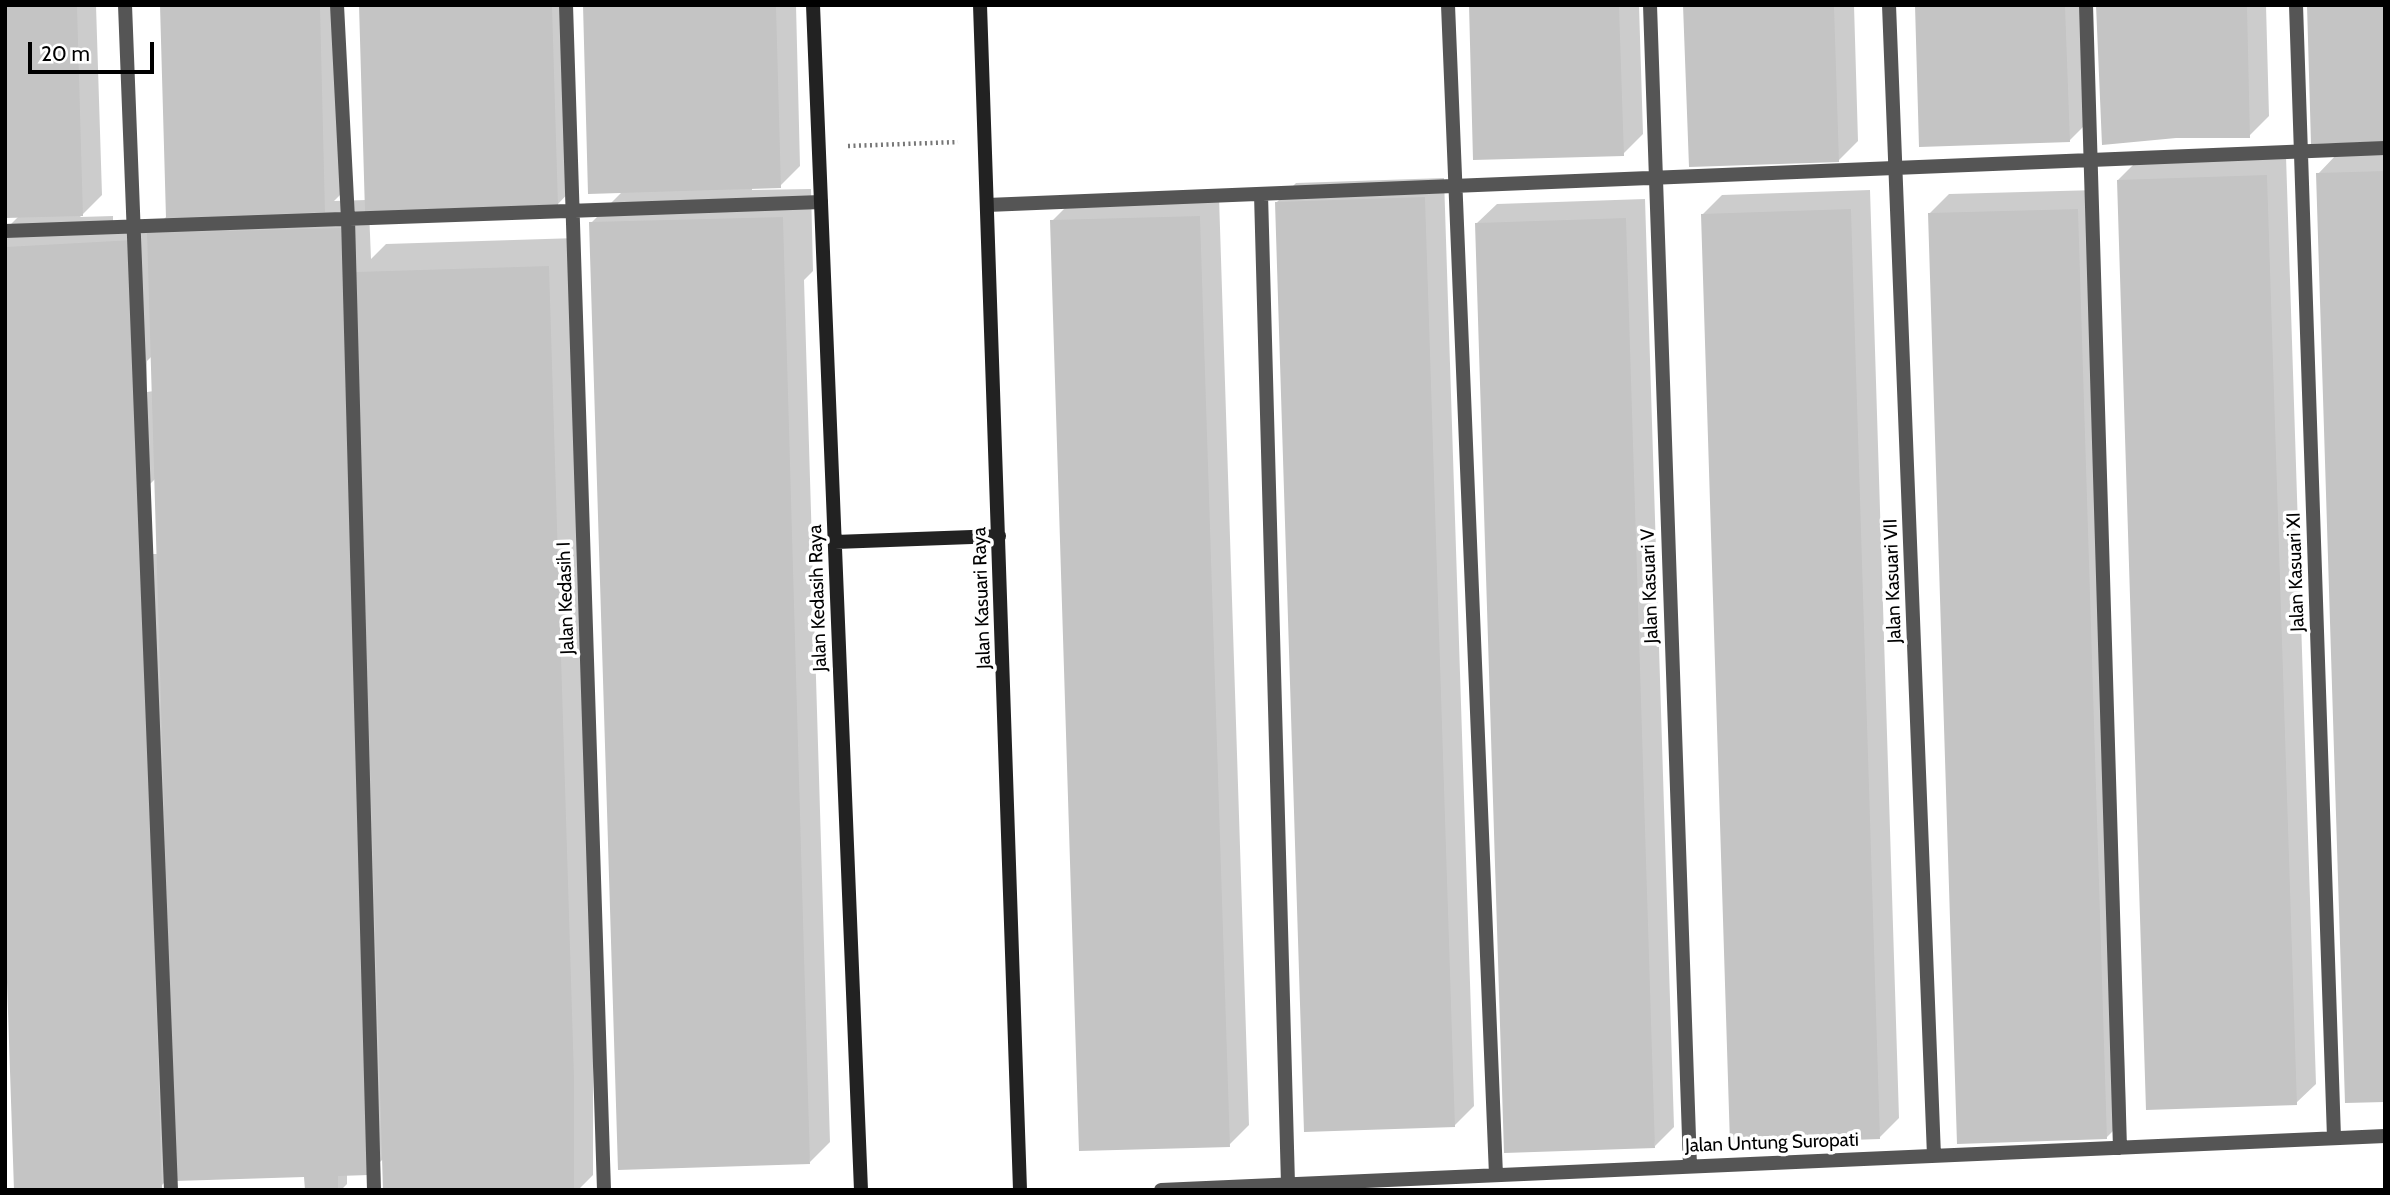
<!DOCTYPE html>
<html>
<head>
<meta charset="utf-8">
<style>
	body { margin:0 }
	#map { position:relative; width:2390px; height:1195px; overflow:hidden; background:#fff; font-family:Cabin,sans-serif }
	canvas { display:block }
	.frame { position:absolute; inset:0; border:7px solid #000; pointer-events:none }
	.scale { position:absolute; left:28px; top:42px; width:126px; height:32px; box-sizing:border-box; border:4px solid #000; border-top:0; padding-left:9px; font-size:21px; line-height:24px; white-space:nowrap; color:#000; -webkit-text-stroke:5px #fff; paint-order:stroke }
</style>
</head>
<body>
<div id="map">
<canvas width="2390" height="1195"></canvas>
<div class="frame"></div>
<div class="scale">20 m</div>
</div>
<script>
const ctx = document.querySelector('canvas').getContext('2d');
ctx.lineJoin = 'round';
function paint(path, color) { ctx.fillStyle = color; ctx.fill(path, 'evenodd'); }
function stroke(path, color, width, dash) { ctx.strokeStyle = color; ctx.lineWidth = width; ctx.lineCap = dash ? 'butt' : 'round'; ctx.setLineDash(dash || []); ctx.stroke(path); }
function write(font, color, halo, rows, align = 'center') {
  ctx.font = font + ' Cabin,sans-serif'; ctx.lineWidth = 7; ctx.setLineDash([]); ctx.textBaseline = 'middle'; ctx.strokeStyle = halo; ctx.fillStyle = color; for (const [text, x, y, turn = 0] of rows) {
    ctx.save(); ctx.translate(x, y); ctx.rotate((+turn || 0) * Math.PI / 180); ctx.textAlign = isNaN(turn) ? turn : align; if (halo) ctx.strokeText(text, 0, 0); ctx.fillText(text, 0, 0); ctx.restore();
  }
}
paint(new Path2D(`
	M5,5H96L102,195L80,217L113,216V224L153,230L167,216L161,5H339L344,191L334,201L366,200L361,5H572L577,184L558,204L369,210L371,259L386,244L577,238L593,1055V1175L578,1190H384L383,1159L368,1174H347V1184L341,1190H307L306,1175L177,1170L161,1186L114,1190H15L5,864V230L19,216ZM153,355L154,391L147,392V361ZM156,478L159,554H152L150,484Z
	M584,5H796L800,166L780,186L752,187V190L811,189L813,271L804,280L830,1142L810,1162L591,223L623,191Z
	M1470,5H1639L1643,134L1623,154Z
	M1685,5H1854L1858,141L1838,161Z
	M1916,5H2085L2089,121L2069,141Z
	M2098,5H2266L2269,116L2249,136Z
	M2385,153V1100L2318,174L2337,154Z
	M2286,156L2316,1084L2296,1103L2118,180L2138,160Z
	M1444,178L1474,1106L1454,1126L1276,203L1296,183Z
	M1870,190L1899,1118L1879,1138L1702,215L1722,195Z
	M2097,190L2126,1118L2106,1138L1929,214L1949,194Z
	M1219,197L1249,1125L1229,1145L1052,221L1072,201Z
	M1645,199L1674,1127L1655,1146L1477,223L1497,204Z`), '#0003');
paint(new Path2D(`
	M5,5H77L83,216L5,218Z
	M160,5H320L325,212L166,218Z
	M359,5H552L558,205L365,212Z
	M583,5H776L781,188L588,194Z
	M1469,5H1619L1624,156L1473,160Z
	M1683,5H1834L1839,162L1689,167Z
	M1915,5H2065L2070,142L1919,147Z
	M2096,5H2247L2250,138H2176L2102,145Z
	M2307,5H2385V142L2311,144Z
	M2385,171V1102L2345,1103L2316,173Z
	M2267,175L2297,1105L2146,1110L2117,180Z
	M1425,197L1455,1127L1304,1132L1275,202Z
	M1851,209L1880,1139L1730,1144L1701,214Z
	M2078,209L2107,1139L1957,1144L1928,213Z
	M1200,216L1230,1147L1079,1151L1050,220Z
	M783,217L810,1164L618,1170L589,222Z
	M1626,218L1655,1148L1504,1153L1475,223Z
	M341,228L369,1175L338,1176V1190H305L304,1177L175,1181L147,233Z
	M133,240L162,1188L14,1190L5,923V247Z
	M549,266L574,1076V1190H383L355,272Z`), '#c4c4c4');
stroke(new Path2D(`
	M848,146L958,142`), '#777', 4.5, [2, 3.5]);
stroke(new Path2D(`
	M125,5L171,1190
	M337,5L348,219L374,1190
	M566,5L604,1190
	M1448,5L1496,1175
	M1650,5L1690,1166
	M1889,5L1934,1156
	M2086,5L2120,1148
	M2296,5L2334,1138
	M1261,194L1288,1184
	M987,205L2385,148
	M5,231L821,202
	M1161,1190L2385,1136`), '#555', 14);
stroke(new Path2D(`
	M813,5L861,1190
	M980,5L1020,1190
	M835,542L999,536`), '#222', 14);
write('19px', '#000', '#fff', [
	["Jalan Kasuari XI",2296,572,-92],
	["Jalan Kasuari VII",1893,581,-92],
	["Jalan Kasuari V",1650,586,-92],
	["Jalan Kedasih I",566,598,-92],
	["Jalan Kedasih Raya",818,598,-92],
	["Jalan Kasuari Raya",982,598,-92],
	["Jalan Untung Suropati",1772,1143,-2]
]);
</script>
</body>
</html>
